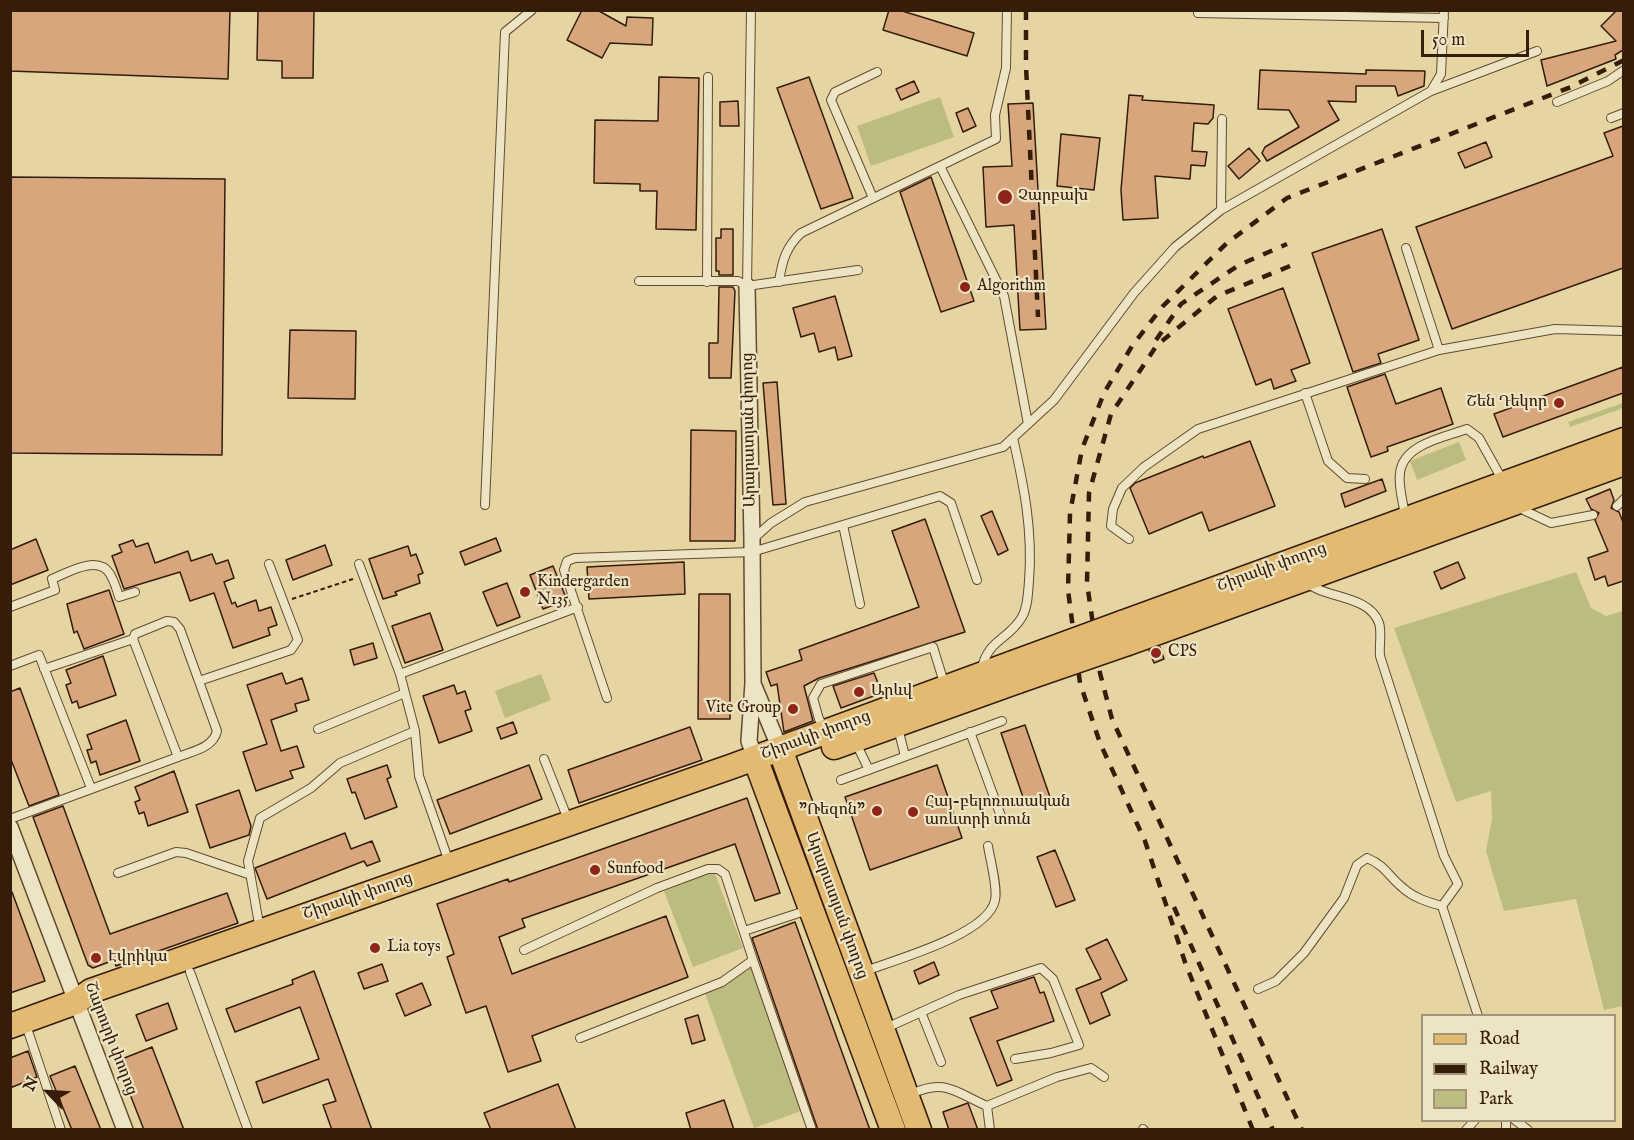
<!DOCTYPE html>
<html>
<head>
<meta charset="utf-8">
<style>
	body { margin:0 }
	#map { position:relative; width:1634px; height:1140px; overflow:hidden; background:#e4d5a3; font-family:"IM FELL English",serif }
	canvas { display:block }
	.frame { position:absolute; inset:0; border:12px solid #361d0a; pointer-events:none }
	.legend { position:absolute; left:1421px; top:1014px; width:195px; height:108px; box-sizing:border-box; background:#ede4c3; border:2px solid #a49479; margin:0; padding:8px 10px; list-style:none; font-size:18px; color:#361d0a }
	.legend li { display:flex; align-items:center; gap:12px; height:30px }
	.legend b { width:30px; border:2px solid #a49479 }
	.north { position:absolute; left:18px; top:1062px; width:60px; height:60px; -webkit-text-stroke:4px #ede4c3; paint-order:stroke; rotate:295deg; font-size:16px; font-weight:700; line-height:24px; text-align:center; color:#361d0a }
	.north::after { content:''; display:block; margin:auto; width:21px; height:27px; background:#361d0a; clip-path:polygon(50% 0,100% 100%,50% 72%,0 100%) }
	.scale { position:absolute; left:1421px; top:30px; width:108px; height:27px; box-sizing:border-box; border:3px solid #361d0a; border-top:0; padding-left:8px; font-size:18px; line-height:21px; white-space:nowrap; color:#361d0a; -webkit-text-stroke:4px #ede4c3; paint-order:stroke }
</style>
</head>
<body>
<div id="map">
<canvas width="1634" height="1140"></canvas>
<div class="frame"></div>
<ul class="legend">
<li><b style="height:8px;background:#e2ba72"></b>Road</li>
<li><b style="height:8px;background:#361d0a"></b>Railway</li>
<li><b style="height:16px;background:#bcbb80"></b>Park</li>
</ul>
<div class="north">N</div>
<div class="scale">50 m</div>
</div>
<script>
const ctx = document.querySelector('canvas').getContext('2d');
ctx.lineJoin = 'round';
function paint(path, color) { ctx.fillStyle = color; ctx.fill(path, 'evenodd'); }
function stroke(path, color, width, dash) { ctx.strokeStyle = color; ctx.lineWidth = width; ctx.lineCap = dash ? 'butt' : 'round'; ctx.setLineDash(dash || []); ctx.stroke(path); }
function write(font, color, halo, rows, align = 'center') {
  ctx.font = font + ' "IM FELL English","Noto Serif Armenian",serif'; ctx.lineWidth = 4.5; ctx.setLineDash([]); ctx.textBaseline = 'middle'; ctx.strokeStyle = halo; ctx.fillStyle = color; for (const [text, x, y, turn = 0] of rows) {
    ctx.save(); ctx.translate(x, y); ctx.rotate((+turn || 0) * Math.PI / 180); ctx.textAlign = isNaN(turn) ? turn : align; if (halo) ctx.strokeText(text, 0, 0); ctx.fillText(text, 0, 0); ctx.restore();
  }
}
paint(new Path2D(`
	M940,97L954,137L871,166L857,126Z
	M1623,403V408L1570,427L1568,422Z
	M1459,442L1466,460L1417,480L1410,461Z
	M1576,572L1591,608L1606,616L1623,611V1006L1604,1010L1576,899L1504,911L1486,851L1492,819L1491,791L1456,802L1394,628Z
	M541,674L551,700L505,718L495,691Z
	M714,871L743,948L693,967L664,891Z
	M752,966L804,1110L754,1128L702,985Z`), '#bcbb80');
const building = new Path2D(`
	M10,10H230L228,79L10,71Z
	M258,10H314L313,78H282V61L257,60Z
	M582,10L599,11L626,26L627,17L653,18L652,45L610,43L602,58L567,40Z
	M889,10H899L974,33L967,56L883,30Z
	M1617,10H1623V50L1615,55L1616,59L1547,86L1541,60L1616,41L1601,26Z
	M1260,70L1366,74V70L1425,71L1424,86L1398,96L1395,86H1356V102L1328,101L1339,120L1267,161L1262,153L1265,147L1299,127L1289,110L1258,109Z
	M659,77L699,78L696,230L656,229L657,191H640V184L594,183L595,120L658,121Z
	M809,77L853,198L821,209L777,88Z
	M914,81L919,92L901,100L896,89Z
	M1129,95L1143,96L1142,100L1214,105L1213,118L1208,124L1194,123L1192,151L1207,152L1205,166L1191,165L1190,179L1155,176L1158,218L1123,220L1121,190Z
	M738,101L739,126H720V102Z
	M1033,103L1046,329L1020,330L1014,225L986,227L983,167L1012,166L1008,104Z
	M968,108L976,126L963,132L956,113Z
	M1623,126V268L1452,329L1416,227L1613,156L1604,133Z
	M1061,134L1100,138L1094,190L1057,186Z
	M1486,142L1492,157L1465,168L1458,153Z
	M1249,148L1260,161L1239,179L1228,166Z
	M10,177L225,179L222,455L10,453Z
	M931,177L974,301L941,312L900,192Z
	M721,229H733V275H719V271H716V238H721Z
	M1382,229L1419,340L1378,354L1381,363L1353,372L1312,253Z
	M719,287H733L735,291L731,378H709V343H718Z
	M1283,288L1310,363L1291,370L1296,381L1274,389L1271,379L1256,385L1228,309Z
	M835,296L852,356L838,360L835,347L819,352L814,333L801,337L793,308Z
	M290,330L356,331L355,399L288,398Z
	M1623,367V393L1503,437L1494,414Z
	M1385,374L1396,404L1441,388L1453,424L1387,447L1388,451L1371,457L1347,387Z
	M777,382L786,504L773,505L763,383Z
	M691,430L736,431L735,541H690Z
	M1250,441L1275,506L1209,531L1202,512L1149,534L1130,488L1135,483L1203,456L1204,458Z
	M1382,479L1386,491L1345,507L1341,494Z
	M1610,489L1614,500L1611,508L1619,512L1623,522V581L1608,586L1605,576L1595,580L1588,558L1608,551L1595,520L1599,513L1591,509L1586,499Z
	M992,511L1008,550L998,555L981,516Z
	M925,519L965,632L819,678L804,686L813,721L784,732L777,684L771,686L766,672L802,660L799,650L919,607L892,531Z
	M496,538L501,551L465,565L460,552Z
	M36,539L48,570L10,585V550Z
	M133,540L136,547L148,543L155,563L188,551L191,561L212,554L216,564L228,560L234,578L224,582L232,604L235,602L237,607L256,600L259,611L271,607L277,625L268,628L270,635L233,648L214,593L190,601L180,572L124,589L112,556L122,552L119,545Z
	M325,545L332,565L293,580L286,560Z
	M408,546L411,556L416,554L423,573L418,575L420,583L395,592L397,595L383,599L369,559Z
	M684,562L685,594L589,599L587,567Z
	M1458,562L1465,578L1441,589L1434,572Z
	M553,566L567,600L543,609L530,575Z
	M507,583L520,617L497,626L483,592Z
	M109,590L124,634L84,649L77,631L74,633L67,604Z
	M699,594H730V719H698Z
	M430,613L443,650L405,663L392,626Z
	M373,643L377,658L354,665L350,650Z
	M1160,647L1164,659L1154,663L1149,650Z
	M103,656L116,695L79,708L77,701L72,703L66,685L71,683L66,670Z
	M282,673L286,684L302,678L309,700L295,704L297,711L271,720L281,751L297,746L304,767L290,771L293,778L256,791L243,752L267,744L247,685Z
	M874,673L882,693L841,708L833,686Z
	M454,685L457,694L465,691L471,709L465,711L472,731L439,743L423,696Z
	M20,688L59,795L29,806L10,757V692Z
	M126,720L140,761L100,775L96,761L91,763L87,750L92,749L87,735Z
	M513,722L517,733L501,739L497,728Z
	M1025,725L1050,797L1026,806L1001,733Z
	M690,727L702,760L579,803L568,770Z
	M387,765L391,777L387,779L397,807L365,819L355,792L352,793L347,779Z
	M529,765L542,799L450,834L437,800Z
	M937,765L962,838L870,870L845,797Z
	M174,771L188,812L148,826L144,812L139,814L135,802L140,800L135,787Z
	M239,790L251,826L249,835L210,848L196,805Z
	M747,798L780,893L755,901L735,844L522,919L525,927L499,937L512,974L666,916L688,977L532,1036L541,1061L508,1072L486,1006L466,1013L447,957L454,954L437,904L508,879L509,882Z
	M63,806L110,934L227,893L238,923L116,966L114,960L93,968L88,965L33,817Z
	M345,833L351,849L372,841L380,861L367,866L364,861L267,899L255,868Z
	M1055,850L1075,900L1056,907L1037,857Z
	M12,892L45,981L10,993V893Z
	M795,922L870,1130H818L752,938Z
	M1107,939L1127,980L1101,993L1110,1015L1090,1024L1076,989L1101,979L1086,949Z
	M934,962L939,975L919,984L914,971Z
	M382,964L388,981L364,989L358,973Z
	M314,971L372,1130H332L323,1105L336,1101L328,1079L263,1103L256,1082L319,1059L300,1007L235,1032L226,1009L293,984L292,980Z
	M1034,977L1040,993L1044,992L1054,1021L997,1041L1012,1080L997,1086L970,1018L998,1008L991,991Z
	M422,983L431,1005L405,1016L396,994Z
	M168,1003L177,1029L146,1041L136,1015Z
	M698,1015L705,1040L692,1044L685,1019Z
	M152,1047L184,1130H144L117,1061Z
	M28,1051L37,1077L10,1088V1058Z
	M75,1066L101,1130H72L50,1076Z
	M558,1084L576,1130H491L484,1113Z
	M724,1100L734,1130H691L686,1113Z
	M968,1103L978,1130H949L943,1112Z`);
paint(building, '#d8a67d');
stroke(building, '#361d0a', 1.5);
const service = new Path2D(`
	M1198,13L1444,18
	M1431,91L1537,51
	M1557,102L1608,81L1624,70
	M1611,118L1624,113
	M940,166L1004,296L1028,424
	M873,198L831,100L835,92L877,72
	M1221,210L1222,119
	M1406,248L1439,350
	M639,281H738L747,286L858,270
	M707,282L708,77
	M779,282C782,261 786,247 801,233L996,139L995,115L1006,68L1007,10
	M747,286L751,10
	M1305,393L1328,461L1347,478L1365,479
	M485,505L505,32L532,10
	M1617,506L1624,499
	M1517,507L1551,523L1593,515
	M1405,515C1403,502 1398,486 1400,473C1403,444 1445,437 1467,429L1479,438L1503,481
	M843,525L860,604
	M753,539L771,523L805,502L1003,447L1054,400L1134,293L1175,247L1221,210L1431,91L1441,74L1444,10
	M1129,539L1111,526L1113,509L1122,488L1144,467L1198,429L1439,350L1555,329L1624,331
	M359,564L400,674L415,731L419,776L449,862
	M1307,583C1327,599 1369,595 1379,623C1382,631 1379,646 1380,656L1444,856L1458,884L1442,906L1478,1016
	M10,607L55,590L52,579C67,573 98,554 110,574C114,581 117,590 119,597L135,592
	M10,666L39,655L91,788
	M44,669L133,639
	M981,671C988,638 1008,641 1022,617C1028,607 1028,592 1029,581C1033,531 1024,486 1013,438
	M400,674L578,607
	M199,681L291,650L298,640L269,564
	M607,698L564,570L567,561L575,558L752,552L940,496L951,503L977,580
	M824,728L819,719L813,698L821,684L933,647L945,686
	M898,728L905,756
	M318,729L405,693
	M970,732L1002,819
	M855,741L869,770
	M544,759L569,822
	M841,780L1002,721
	M10,819L178,757L133,639L135,634L167,621L174,622L180,629L217,731C213,748 193,751 178,757
	M118,873L176,852L186,853L248,874
	M260,930L248,861L260,818L311,788L340,763L415,731
	M744,931L808,910
	M524,950L657,888L708,869H718L725,874L753,960L722,982L580,1038
	M753,960L812,1130
	M865,971C895,960 989,934 995,900C998,888 990,859 988,846
	M190,972L248,1130
	M1258,989L1276,981L1304,953L1344,898L1357,865L1367,858C1386,866 1388,876 1403,888C1414,898 1428,902 1442,906
	M921,1012L941,1062
	M26,1025L61,1130
	M886,1028L959,995L1041,968L1053,979L1079,1045L1051,1053L1015,1059
	M911,1094C945,1078 955,1092 987,1106L1057,1077L1091,1068L1104,1077
	M987,1106L990,1130
	M1515,1120L1528,1130
	M1143,1129L1144,1130
	M1466,1130L1475,1120
	M1506,1130V1120`);
const minor = new Path2D(`
	M747,286L752,540L753,683L749,741L755,758
	M754,686L780,749
	M10,827L125,1130`);
const primary = new Path2D(`
	M780,749L919,1130
	M755,758L893,1130`);
const trunk = new Path2D(`
	M1122,623L1624,440
	M1128,643L1624,463
	M834,747L1018,681
	M10,1026L76,1002L91,991L733,766L1013,663`);
stroke(service, '#624b30', 10);
stroke(minor, '#624b30', 18);
stroke(primary, '#361d0a', 27);
stroke(trunk, '#361d0a', 27);
stroke(new Path2D(`
	M292,599L353,579`), '#361d0a', 2, [4.5, 3]);
stroke(service, '#ede4c3', 8);
stroke(minor, '#ede4c3', 15);
stroke(primary, '#e2ba72', 24);
stroke(trunk, '#e2ba72', 24);
stroke(new Path2D(`
	M1026,10V66L1038,317
	M1290,266L1217,296L1157,345L1111,414L1089,493L1087,583L1100,673L1112,719L1302,1130
	M1156,340L1181,304L1239,265L1287,244
	M1174,907L1273,1130
	M1253,1130L1186,965L1145,841L1100,743L1080,683L1068,590L1070,513L1082,449L1104,393L1132,346L1163,306L1227,243L1287,198L1571,87L1624,60`), '#361d0a', 4.5, [10, 10]);
const trunkBridge = new Path2D(`
	M1013,663L1122,623
	M1018,681L1128,643`);
stroke(trunkBridge, '#361d0a', 27, []);
stroke(trunkBridge, '#e2ba72', 24);
for (const [x, y, r, color] of [
	[1005,197,8,"#8f2418"],
	[965,287,6,"#8f2418"],
	[1559,403,6,"#8f2418"],
	[525,592,6,"#8f2418"],
	[1156,653,6,"#8f2418"],
	[859,692,6,"#8f2418"],
	[793,709,6,"#8f2418"],
	[877,811,6,"#8f2418"],
	[913,812,6,"#8f2418"],
	[595,870,6,"#8f2418"],
	[375,948,6,"#8f2418"],
	[96,958,6,"#8f2418"]
]) { const dot = new Path2D(); dot.arc(x, y, r, 0, 2 * Math.PI); ctx.fillStyle = color; ctx.fill(dot); stroke(dot, '#ede4c3', 2); }
write('16px', '#361d0a', '#ede4c3', [
	["Չարբախ",1018,197],
	["Algorithm",977,287],
	["Շեն Դեկոր",1547,403,"right"],
	["Kindergarden",537,583],
	["N135",537,601],
	["CPS",1168,653],
	["Արևվ",871,692],
	["Vite Group",781,709,"right"],
	["Հայ-բելոռուսական",925,803],
	["առևտրի տուն",925,821],
	["\"Ռեզոն\"",865,811,"right"],
	["Sunfood",607,870],
	["Lia toys",387,948],
	["Էվրիկա",108,958]
], 'left');
write('16px', '#361d0a', '#ede4c3', [
	["Արարատյան փողոց",750,430,-91],
	["Շիրակի փողոց",1272,568,-20],
	["Շիրակի փողոց",816,736,-20],
	["Շիրակի փողոց",358,897,-19],
	["Արարատյան փողոց",836,906,70],
	["Շարուրի փողոց",110,1039,69]
]);
</script>
</body>
</html>
